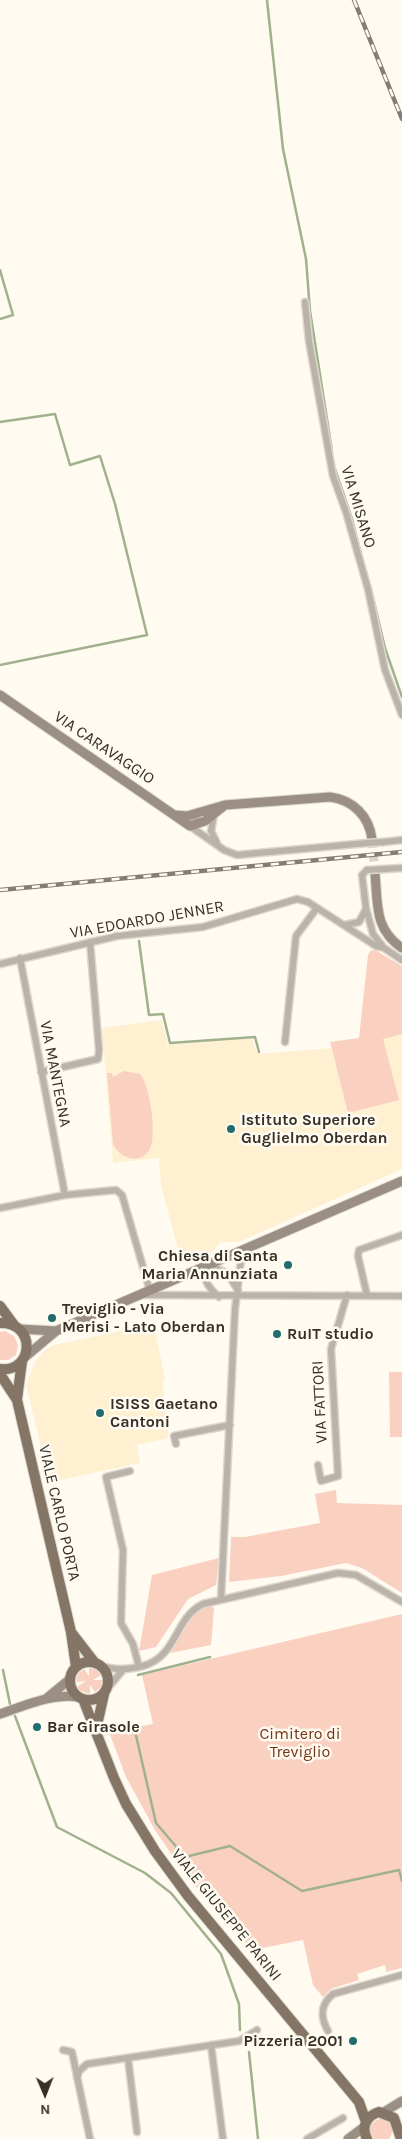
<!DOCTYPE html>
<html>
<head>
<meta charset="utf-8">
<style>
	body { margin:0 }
	#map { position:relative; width:402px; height:2139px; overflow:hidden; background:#fffbf1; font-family:Karla,sans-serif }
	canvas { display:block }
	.north { position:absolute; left:20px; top:2069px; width:50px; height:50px; -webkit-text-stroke:4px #fffbf1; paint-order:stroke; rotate:179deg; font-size:14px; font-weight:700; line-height:20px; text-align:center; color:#353128 }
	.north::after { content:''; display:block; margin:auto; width:18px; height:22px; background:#353128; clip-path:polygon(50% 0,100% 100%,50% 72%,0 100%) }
</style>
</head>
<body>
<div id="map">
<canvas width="402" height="2139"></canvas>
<div class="north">N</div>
</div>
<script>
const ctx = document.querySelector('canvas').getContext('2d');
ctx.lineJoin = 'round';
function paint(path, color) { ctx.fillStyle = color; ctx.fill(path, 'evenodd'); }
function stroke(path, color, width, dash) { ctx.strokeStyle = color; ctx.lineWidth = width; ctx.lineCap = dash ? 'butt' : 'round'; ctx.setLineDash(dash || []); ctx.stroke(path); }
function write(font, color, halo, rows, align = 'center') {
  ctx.font = font + ' Karla,sans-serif'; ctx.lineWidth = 5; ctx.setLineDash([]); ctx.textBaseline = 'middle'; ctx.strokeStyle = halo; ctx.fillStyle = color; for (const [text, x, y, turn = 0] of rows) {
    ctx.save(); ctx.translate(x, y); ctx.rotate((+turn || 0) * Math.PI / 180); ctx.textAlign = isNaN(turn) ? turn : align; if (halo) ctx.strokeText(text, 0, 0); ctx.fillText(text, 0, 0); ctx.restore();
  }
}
paint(new Path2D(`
	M162,1020L168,1045L251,1037L258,1054L331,1048L349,1113L383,1038L402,1034V1169L239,1242H221L212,1252L181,1260L161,1185L159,1158L113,1163L102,1028Z
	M154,1324L165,1380L162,1381L169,1438L137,1445L140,1463L50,1482L26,1385L35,1362L46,1349L54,1345Z`), '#fef0d1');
paint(new Path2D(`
	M375,950L402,966V1034L383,1039L399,1100L348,1113L330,1042L359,1038L368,955L370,951Z
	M124,1071L140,1074C150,1085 156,1131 151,1146C144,1166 120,1160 113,1144L107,1073H112L113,1077Z
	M5,1331L14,1336L18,1345L16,1355L8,1360H0V1332Z
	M389,1372H402V1437H390Z
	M336,1490L337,1503L402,1505V1593L362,1568L346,1563L281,1576L229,1582L231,1537H245L320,1523L315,1494Z
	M219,1558L216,1585L188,1599L156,1647L139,1651L152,1575Z
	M205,1605H211L214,1608L211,1645L170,1653L196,1610Z
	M402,1614V1968L386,1972L385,1965L357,1974L359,1980L331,1989L323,1997L313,1985L303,1940L252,1950L185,1874L155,1830L126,1777L109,1732L153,1724L142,1675Z
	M89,1668L95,1669L101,1675L93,1680H102L101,1687L95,1692L90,1685V1694L81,1691L77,1687L86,1681L76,1682L78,1674L84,1669L89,1676Z
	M380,2118C391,2119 396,2129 389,2139H373L369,2133L370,2125Z`), '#fad0c0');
stroke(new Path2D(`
	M267,0L283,149L306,259L310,311L332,451
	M0,270L13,315L0,319
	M0,422L55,414L70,465L100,456L115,504L147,635L0,665
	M335,469L352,519L363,562
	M371,589L385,648L402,697
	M139,941L149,1015L163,1014L170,1043L255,1037L259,1052
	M3,1670L10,1704
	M138,1675L210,1657
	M15,1716L57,1827L145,1873L171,1893L221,1954L239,2004L240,2030
	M135,1731L156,1823L185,1857L230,1846L302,1891L399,1870L402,1881
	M249,2052L258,2139`), '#a1b18e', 2.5);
stroke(new Path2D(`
	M372,839L375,874`), '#d7d3c9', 9, [9, 4.5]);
const street = new Path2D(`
	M305,302L309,341L333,476L346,512L368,589L385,670L402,715
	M198,814L190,826L224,850L237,855L367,843
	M214,815L211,831L217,843
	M384,842L402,840
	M385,869L402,868
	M367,870L362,875L366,908L373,934L384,948L402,960
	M345,925L359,922L366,909
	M20,958L65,1195
	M0,964L117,936L203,927L297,899L308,902L376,946L384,948
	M285,1042L296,936L317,908
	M41,1072L98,1059L99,1050L90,942
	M0,1208L65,1195L116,1190L122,1195L150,1291
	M143,1295L402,1296
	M367,1295L358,1256L359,1250L402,1235
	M219,1297C208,1287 201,1279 208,1265L227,1273L238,1290
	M176,1444L174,1436L230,1425
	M318,1465L321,1481L338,1476L331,1349L347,1295
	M130,1471L106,1477L123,1550L121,1623L133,1644L139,1667
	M221,1599L235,1309L241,1260L246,1249
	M101,1666C117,1670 126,1670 143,1666C178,1656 174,1618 203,1604L338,1573L356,1575L402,1602
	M107,1689L122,1671
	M328,2031C320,2017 320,2005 333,1994L402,1975
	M211,2045L223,2139
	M63,2050L72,2052L90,2139
	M128,2058L137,2132
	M77,2078L79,2071L87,2064L239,2041L257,2030
	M307,2139L343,2118`);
const secondary = new Path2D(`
	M0,695L190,826L205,821L225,805
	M175,815L187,816L225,805L330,797C353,800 369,816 372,839
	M375,874C378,904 374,929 402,948
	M19,1329L56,1331
	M25,1357L56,1331L402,1181
	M47,1698L70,1679
	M0,1714C24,1706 53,1693 78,1697
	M384,2112L402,2101
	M348,2139L364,2127`);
const primary = new Path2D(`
	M0,1306L14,1325
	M0,1323C37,1322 34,1373 0,1369
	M0,1374L17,1400L71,1632L76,1667
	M17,1399L22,1361
	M71,1632L95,1663
	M70 1681a19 19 0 1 1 38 0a19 19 0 1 1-38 0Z
	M83,1699L114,1778L126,1804L155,1851L188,1896L359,2102L366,2122
	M96,1730L104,1694
	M367,2139C361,2127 366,2116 379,2112L394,2118L401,2139`);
stroke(street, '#dbd7cd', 9);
stroke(secondary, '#dbd7cd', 11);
stroke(primary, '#dbd7cd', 12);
stroke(street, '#bbb2aa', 6);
stroke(secondary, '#9b8e83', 9);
stroke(primary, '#847567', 10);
const rail = new Path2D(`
	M354,0L402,119
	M0,890L402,852`);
stroke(rail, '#827e75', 4.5);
stroke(rail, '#fffbf1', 2.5, [8]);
const streetBridge = new Path2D(`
	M367,843L384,842
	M367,870L385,869`);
stroke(streetBridge, '#dbd7cd', 9, []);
stroke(streetBridge, '#bbb2aa', 6);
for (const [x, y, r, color] of [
	[231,1129,5,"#216d6e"],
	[288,1265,5,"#216d6e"],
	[52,1318,5,"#216d6e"],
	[277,1334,5,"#216d6e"],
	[100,1413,5,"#216d6e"],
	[37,1727,5,"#216d6e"],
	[353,2041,5,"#216d6e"]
]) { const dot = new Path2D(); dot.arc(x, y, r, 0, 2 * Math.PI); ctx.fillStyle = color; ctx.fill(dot); stroke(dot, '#fffbf1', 2); }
write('16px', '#353128', '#fffbf1', [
	["VIA MISANO",358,507,73],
	["VIA CARAVAGGIO",104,748,34],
	["VIA EDOARDO JENNER",147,920,-10],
	["VIA MANTEGNA",55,1074,79],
	["VIA FATTORI",320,1402,-93],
	["VIALE CARLO PORTA",59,1513,77],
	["VIALE GIUSEPPE PARINI",226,1915,51]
]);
write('bold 16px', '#353128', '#fffbf1', [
	["Istituto Superiore",241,1120],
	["Guglielmo Oberdan",241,1138],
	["Chiesa di Santa",278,1256,"right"],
	["Maria Annunziata",278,1274,"right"],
	["Treviglio - Via",62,1309],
	["Merisi - Lato Oberdan",62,1327],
	["RuIT studio",287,1334],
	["ISISS Gaetano",110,1404],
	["Cantoni",110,1422],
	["Bar Girasole",47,1727],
	["Pizzeria 2001",343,2041,"right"]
], 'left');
write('16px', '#743418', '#fffbf1', [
	["Cimitero di",300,1734],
	["Treviglio",300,1752]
]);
</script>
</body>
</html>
